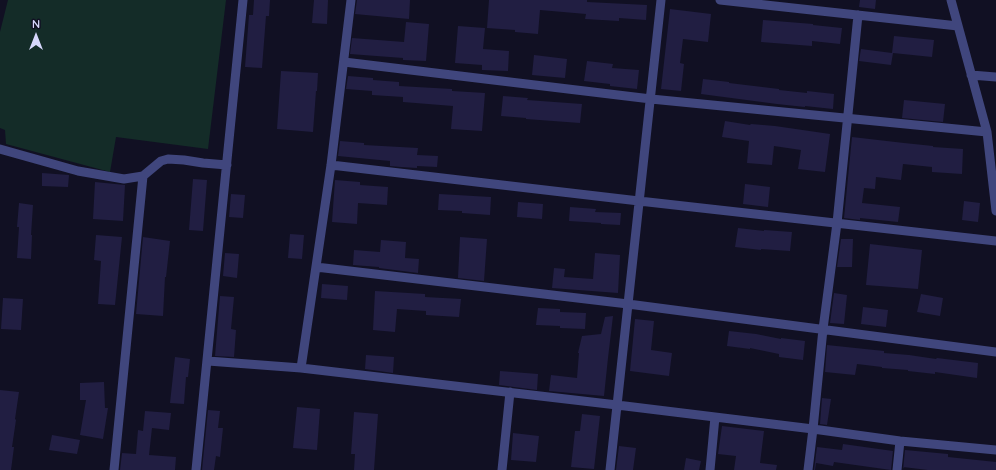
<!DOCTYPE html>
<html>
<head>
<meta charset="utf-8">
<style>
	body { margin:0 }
	#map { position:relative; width:996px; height:470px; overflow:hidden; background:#111023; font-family:Quicksand,sans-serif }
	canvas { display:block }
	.north { position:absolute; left:16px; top:16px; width:40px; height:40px; -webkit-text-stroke:3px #111023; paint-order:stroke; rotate:0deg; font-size:11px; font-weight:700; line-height:16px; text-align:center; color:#d6d7fb }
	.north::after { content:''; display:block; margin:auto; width:14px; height:18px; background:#d6d7fb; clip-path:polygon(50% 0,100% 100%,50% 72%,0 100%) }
</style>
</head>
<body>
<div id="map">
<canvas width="996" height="470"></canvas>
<div class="north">N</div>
</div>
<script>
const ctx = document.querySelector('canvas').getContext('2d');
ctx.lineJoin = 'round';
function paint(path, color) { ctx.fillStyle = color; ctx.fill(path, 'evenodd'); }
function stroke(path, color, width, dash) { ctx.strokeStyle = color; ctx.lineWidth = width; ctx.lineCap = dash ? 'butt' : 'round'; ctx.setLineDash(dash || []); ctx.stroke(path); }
paint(new Path2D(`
	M8,0H226L208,149L116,137L110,172L6,144L5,130L0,128V32Z`), '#142c28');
paint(new Path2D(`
	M254,0H270L269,16H266L262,68L245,67L249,15H253Z
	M314,0H328L327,24L312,23Z
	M357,0H410L409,19L355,14Z
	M489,0H587V2L647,5L646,20L619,18V21L585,19L586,14L540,10L538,34L515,32V30L487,28Z
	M860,0H876L875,9L859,7Z
	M670,9L711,14L708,42L683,39L680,63L684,64L681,91L661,89Z
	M763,20L813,24V25L842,28L840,44L812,41V46L761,42Z
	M406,22L429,24L426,61L403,60V58L350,54L352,38L404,42Z
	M458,26L485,28L483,49L509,51L508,71L482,70V65L455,63Z
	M894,36L934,40L932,57L893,53L891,65L859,61L861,49L892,53Z
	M534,55L567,59L565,78L532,75Z
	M587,61L613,64L612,68L639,70L637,89L610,86V84L584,81Z
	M281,71L318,73L317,91H316L313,132L277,129Z
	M348,76L373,78V80L399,82V86L452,89V91L485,93L482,131L451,129L453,106L403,102V97L372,95V91L346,89Z
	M703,79L729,82V83L779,89V90L807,93V91L834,94L833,109L805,106V107L777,104L701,94Z
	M503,96L528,98L527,100L582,104L580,123L526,119V118L501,116Z
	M904,100L945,104L943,122L902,118Z
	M725,121L750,125L751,124L775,126L830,134L825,172L798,169L801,150L774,146L772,165L747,163L749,141L722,137Z
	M852,137L904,143L933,146V147L963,149L962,174L932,172V167L903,164L901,180L876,177L875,189L864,188L862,203L900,207L898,222L860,218V220L844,218Z
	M340,141L364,143V145L418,148L417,155L438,156L437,167L417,166V168L401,167L390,166V161L338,156Z
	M42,173L69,175L68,187L42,186Z
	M193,179L207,180L203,231L189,230Z
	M335,180L360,182V185L388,187L387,205L358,203L357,224L332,222Z
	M95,182L125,185L123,221L93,219Z
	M745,184L770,187L768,207L743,204Z
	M231,194L245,195L243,218L229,217Z
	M439,194L491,197L490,215L462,213V211L438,210Z
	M964,201L980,203L978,222L962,220Z
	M518,202L543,204L542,219L517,217Z
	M19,203L33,205L31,235H32L31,259L17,258L19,227H17Z
	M570,207L596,209L595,212L621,213L620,225L601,224V223L569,221Z
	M738,228L764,231V230L792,232L790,251L761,249V250L735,247Z
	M290,234L304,235L302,259L288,258Z
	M96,235L122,237L115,305L98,304L101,261L94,260Z
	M143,237L170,241L166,277H165L163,316L136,314Z
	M460,237L487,239L484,281L458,278Z
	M841,239H853L852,267H837Z
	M381,240L406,242L405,258L419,259L418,273L379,268V267L353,265L354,250L380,252Z
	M870,244L922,250L918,289L866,285Z
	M225,253L239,254L237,278L223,276Z
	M595,253L620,255L618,293L552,288L554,268L565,269L564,277L593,279Z
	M322,284L348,286L347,300L321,298Z
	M375,291L425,294V297L461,299L459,317L426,315V311L397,309L395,332L373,330Z
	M834,293L847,295L844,324L830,323Z
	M921,294L943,298L940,316L917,312Z
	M220,296L234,297L231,329L236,330L234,357L215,356Z
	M3,298L23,299L21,330L1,329Z
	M863,307L888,310L886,327L861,324Z
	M538,308L560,309V312L586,313L585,329L560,328V326L536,325Z
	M613,316L608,358L604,396L549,391L551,375L577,378L579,353H578L582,336L601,334L605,317Z
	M635,319L654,321L651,350L672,353L669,376L630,371Z
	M729,331L756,334L781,339V338L805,341L803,360L779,357V354L750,348V349L727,346Z
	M827,345L884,351V353L909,355L936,359L937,358L978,363L977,378L935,372V374L908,371V370L882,368V367L857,364L855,375L825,372Z
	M366,355L394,357L393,373L365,369Z
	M175,357L190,359L188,377H186L184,404L170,403Z
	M500,371L538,374L537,390L499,385Z
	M104,382L105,408H108L103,439L80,435L86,400H80V383Z
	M0,390L19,392L15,419L16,420L12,447H14L11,470H0Z
	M822,398L831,399L827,425L820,424Z
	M297,407L320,409L317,450L293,448Z
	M208,410L220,411L218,428H223L220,457L216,456L214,470H202Z
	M145,411L171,413L169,430L152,428L149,455L176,457L175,470H120L122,453L136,454L138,430L143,431Z
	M354,412L378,414L374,470H354L355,454H351Z
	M582,414L600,416L594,469L571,467L575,431H580Z
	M722,426L764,431L760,463L777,465L776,470H734L736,456L718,454Z
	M513,433L539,436L536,462L511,460Z
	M52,435L80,440L77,454L49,450Z
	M843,444L893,451L891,470L834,462L833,466L816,463L815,470H814L817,447L842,450Z
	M619,446L636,448L633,470H616Z
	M905,450L948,454V457L996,462V470H928L903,467V470Z
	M686,458L701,461L699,470H684Z`), '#211e42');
stroke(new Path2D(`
	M720,0L958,26
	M951,0L987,132L996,211
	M344,62L651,99L987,132
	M971,75L996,77
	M0,149L78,171L124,179L143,176L161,161L168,159L184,160L203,163L227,165
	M331,165L639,201L996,241
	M316,267L628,304L996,352
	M208,361L301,368L617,405L813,429L900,441L996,450
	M301,368L331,165L351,0
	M114,470L143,176
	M196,470L243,0
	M502,470L510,392
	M610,470L661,0
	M710,470L715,417
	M808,470L813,429L823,329L837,223L858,15
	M897,470L900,441`), '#40467d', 9);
</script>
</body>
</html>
